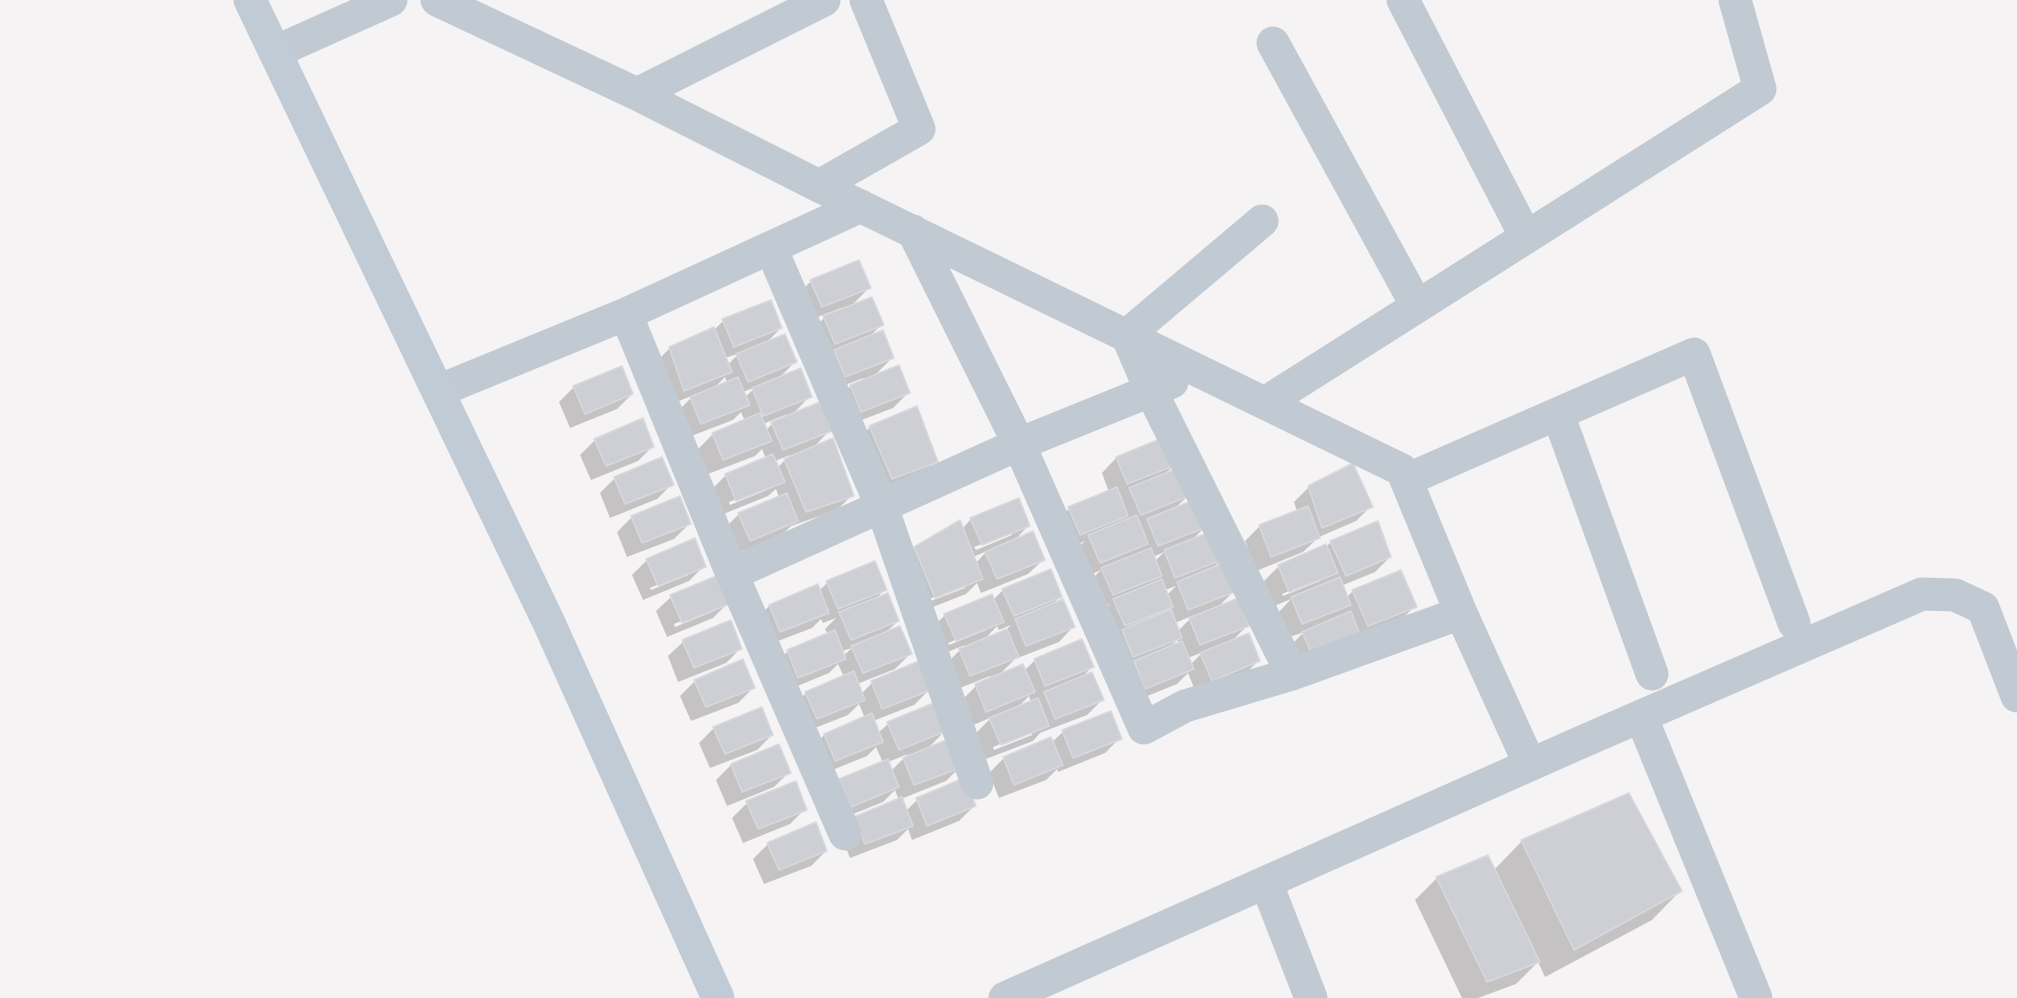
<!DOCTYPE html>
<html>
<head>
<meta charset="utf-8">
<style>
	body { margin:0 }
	canvas { display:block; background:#f5f3f3 }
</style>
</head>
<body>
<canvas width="2017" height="998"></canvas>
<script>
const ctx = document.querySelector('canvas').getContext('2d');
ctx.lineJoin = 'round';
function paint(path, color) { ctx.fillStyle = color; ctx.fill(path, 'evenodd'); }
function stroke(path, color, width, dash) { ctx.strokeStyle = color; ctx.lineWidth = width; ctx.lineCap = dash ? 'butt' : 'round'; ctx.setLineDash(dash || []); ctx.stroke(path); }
paint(new Path2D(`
	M811,281L869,288L849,308L882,324L870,336L892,358L873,377L908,393L893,408L846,426L836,401L851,386L864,381L863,378L830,391L809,333L824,318L842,310L841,308L807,321L796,296Z
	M723,321L781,328L764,345L795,362L778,379L810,396L791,416L830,430L812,449L852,495L837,510L791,526L781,536L735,554L724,529L739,514L779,497L776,489L768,496L721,515L711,490L726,475L766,459L762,449L755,456L708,474L698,449L713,434L745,421L741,412L733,420L686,438L676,413L694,395L669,405L655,363L670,348L714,330ZM740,353L727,365L725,358ZM725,377L727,383L713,389ZM756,387L745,397L743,392ZM785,415L786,418L772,424L766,430L763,424ZM790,455L777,468L775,461ZM767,487V490L730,505L729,502Z
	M574,387L632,394L617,409L570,428L559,402Z
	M870,427L936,461L921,476L877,493L855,442Z
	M1164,439L1174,465L1164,475L1188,496L1174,509L1205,527L1191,541L1222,559L1211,570L1235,590L1217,608L1247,626L1231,642L1258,661L1243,676L1197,695L1188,673L1177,684L1130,703L1099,615L1110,604L1098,609L1087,584L1101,570L1085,577L1074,551L1085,541L1065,549L1054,523L1069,509L1109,492L1102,473L1116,458ZM1164,552L1154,562L1153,557ZM1176,586L1167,595L1165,590ZM1194,615L1178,631L1175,623ZM1177,640L1179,644L1169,648ZM1203,652L1190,665L1188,658Z
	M595,440L653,446L638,461L591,480L580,455Z
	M615,478L672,484L657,499L610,518L600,493Z
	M1309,487L1371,506L1356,521L1319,537L1303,552L1256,571L1245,541L1260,526L1297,511L1294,502Z
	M632,517L689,524L674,539L627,557L617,532Z
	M971,519L1028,526L1013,542L1043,560L1028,574L981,593L977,583L966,594L920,612L900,563L915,548L962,529ZM1012,532V535L976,550L974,547ZM987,551L975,564L973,557ZM965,584V588L928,602L927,600Z
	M1331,542L1390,557L1375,572L1341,586L1346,598L1353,591L1415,606L1400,621L1299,673L1288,648L1304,632L1287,638L1277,614L1291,599L1274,606L1264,581L1279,566L1327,546ZM1320,578V581L1283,596L1282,594Z
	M647,560L704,566L689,581L643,600L632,575ZM688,572V575L651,590L650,588Z
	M827,583L885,589L875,600L898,621L884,634L910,654L895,669L857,684L861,694L872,683L929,690L914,705L873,721L878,733L888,724L946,730L926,750L961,766L946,781L901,799L906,811L917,800L974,806L959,821L912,840L908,829L897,840L850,858L840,833L899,800L895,790L883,802L836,821L883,763L876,747L867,756L820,775L810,750L824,735L865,718L859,704L848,715L802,733L791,708L806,693L844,677L838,664L829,673L783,692L772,667L787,652L828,635L825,629L836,618L823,623L821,619L812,628L765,646L755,621L769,606L817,586L819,591ZM852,648L843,656L842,651ZM908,754L891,771L888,762Z
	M1003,590L1060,597L1052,605L1073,627L1059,642L1015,659L998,676L1024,671L1035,660L1092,667L1080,679L1102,700L1087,715L1040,733L1033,741L986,759L975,734L992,717L971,726L961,701L976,686L991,679L990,676L955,690L945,665L965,645L940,655L930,630L945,615L993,600ZM1011,625L1004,632L983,641L997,626L999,630ZM986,627V630L949,645L948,643ZM1029,696L1031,702L1017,708ZM1032,731V735L994,750L993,747Z
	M671,597L728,603L713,618L667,637L656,611ZM712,609V612L675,627L674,624Z
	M683,642L741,648L726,663L678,682L668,656Z
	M695,681L753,688L738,703L691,721L680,696Z
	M1110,712L1120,738L1105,753L1058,772L1057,769L1046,780L999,798L989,773L1004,758L1052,742L1063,732Z
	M714,728L772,735L757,750L710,768L699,743Z
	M779,746L789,772L774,787L727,806L716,780L731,765Z
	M747,803L805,809L790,824L743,843L732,818Z
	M1522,841L1680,891L1652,920L1545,977L1538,962L1516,984L1478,998H1462L1415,900L1437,878L1494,870Z
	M768,844L826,851L811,866L764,884L753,859Z`), '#0003');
const building = new Path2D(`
	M859,260L871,288L822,307L810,280Z
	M872,297L884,325L835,344L823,316Z
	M771,300L782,328L734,347L722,319Z
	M714,327L732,372L684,391L669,347Z
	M883,330L894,358L845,377L834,350Z
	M785,334L797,362L748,382L736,354Z
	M899,365L910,393L861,412L850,385Z
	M622,366L633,394L585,414L573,386Z
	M801,368L812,397L763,416L752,388Z
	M738,377L750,405L701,424L690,397Z
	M820,402L832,431L783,450L771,422Z
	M917,406L938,462L892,479L869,426Z
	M760,413L772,441L723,460L712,433Z
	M643,418L654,447L606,466L594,439Z
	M1165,437L1176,465L1127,484L1116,457Z
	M833,438L854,496L806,512L784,459Z
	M773,454L785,482L736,501L725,474Z
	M662,457L674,485L625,504L614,477Z
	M1353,463L1373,507L1322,528L1308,486Z
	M1178,468L1189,496L1141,515L1129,488Z
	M1117,487L1128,516L1080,535L1068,507Z
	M787,493L798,521L750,541L738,513Z
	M680,496L691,524L642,543L631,516Z
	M1019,498L1030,526L982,545L970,518Z
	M1196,499L1207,527L1158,546L1147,519Z
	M1308,506L1320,538L1271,557L1259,525Z
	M1137,515L1148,544L1100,563L1088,535Z
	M960,520L983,579L935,598L914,547Z
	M1378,521L1391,557L1346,576L1330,541Z
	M1033,531L1045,560L997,579L985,552Z
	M1212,531L1224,559L1175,578L1164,550Z
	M695,538L706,567L658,586L646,559Z
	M1326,544L1338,573L1289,592L1278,565Z
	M1151,548L1162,576L1113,595L1101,568Z
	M875,561L887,590L838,609L826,581Z
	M1225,562L1237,591L1188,610L1177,582Z
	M1051,569L1062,597L1014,616L1002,589Z
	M1401,570L1417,607L1368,626L1352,590Z
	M719,575L730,604L682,623L670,595Z
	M1340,577L1351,605L1302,624L1291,597Z
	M1162,579L1173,607L1125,626L1113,599Z
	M818,584L829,613L780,632L769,605Z
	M888,593L899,621L851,640L839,612Z
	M992,594L1004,622L956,641L944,614Z
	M1238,598L1249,626L1200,645L1189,618Z
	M1063,599L1075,627L1026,646L1015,619Z
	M1171,609L1182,638L1133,657L1122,630Z
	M1351,611L1362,640L1314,659L1302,632Z
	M731,620L742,649L694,668L682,640Z
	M900,626L912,654L863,673L851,646Z
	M1007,629L1019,657L970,676L959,649Z
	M835,630L846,659L798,678L787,650Z
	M1249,633L1260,661L1212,681L1200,653Z
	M1082,639L1094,667L1045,686L1034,659Z
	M1182,641L1194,669L1145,689L1134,661Z
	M743,659L755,688L706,707L694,680Z
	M919,661L931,690L882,709L871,681Z
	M1023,664L1035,692L986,712L975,684Z
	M854,671L865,700L817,719L805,692Z
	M1092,672L1104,700L1055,719L1044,692Z
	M1038,698L1049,726L1001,745L989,718Z
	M936,702L947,731L899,750L887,722Z
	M762,707L773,735L725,754L713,727Z
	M1111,711L1122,739L1073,758L1062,730Z
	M872,713L883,742L835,761L824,734Z
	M1051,737L1063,765L1014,785L1003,757Z
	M951,738L963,767L914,785L903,758Z
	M779,744L791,773L742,792L731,764Z
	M888,759L899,787L851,807L839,779Z
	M964,778L976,806L927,826L916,798Z
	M796,781L807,810L758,829L746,801Z
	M1629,793L1682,891L1574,950L1521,840Z
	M902,797L913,826L865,844L854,817Z
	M816,822L827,851L779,870L767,843Z
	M1488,855L1540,962L1487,982L1436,877Z`);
paint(building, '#cdcfd5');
stroke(building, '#d7d9de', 1.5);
stroke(new Path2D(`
	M437,0L637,94L819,186L1402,470L1461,613
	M1403,0L1526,237
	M1273,43L1417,306
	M275,52L391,0
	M637,94L824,0
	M819,186L919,129L866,0
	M1262,221L1127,335L1151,391L1292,674
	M913,231L1019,444L1144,728L1185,706L1292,674L1461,613L1530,765
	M771,248L882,507L977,783
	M626,314L732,574L845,834
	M438,391L626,314L861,206
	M1265,403L1760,89L1735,0
	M1558,414L1652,674
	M1406,480L1694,354L1794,623
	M732,574L1019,444L1172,382
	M1641,716L1756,998
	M1266,882L1311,998
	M1005,998L1577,744L1922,594L1955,595L1983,608L2017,696`), '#c1cad2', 33);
stroke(new Path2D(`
	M250,0L549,623L718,998`), '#c1cbd6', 33);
</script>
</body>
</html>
